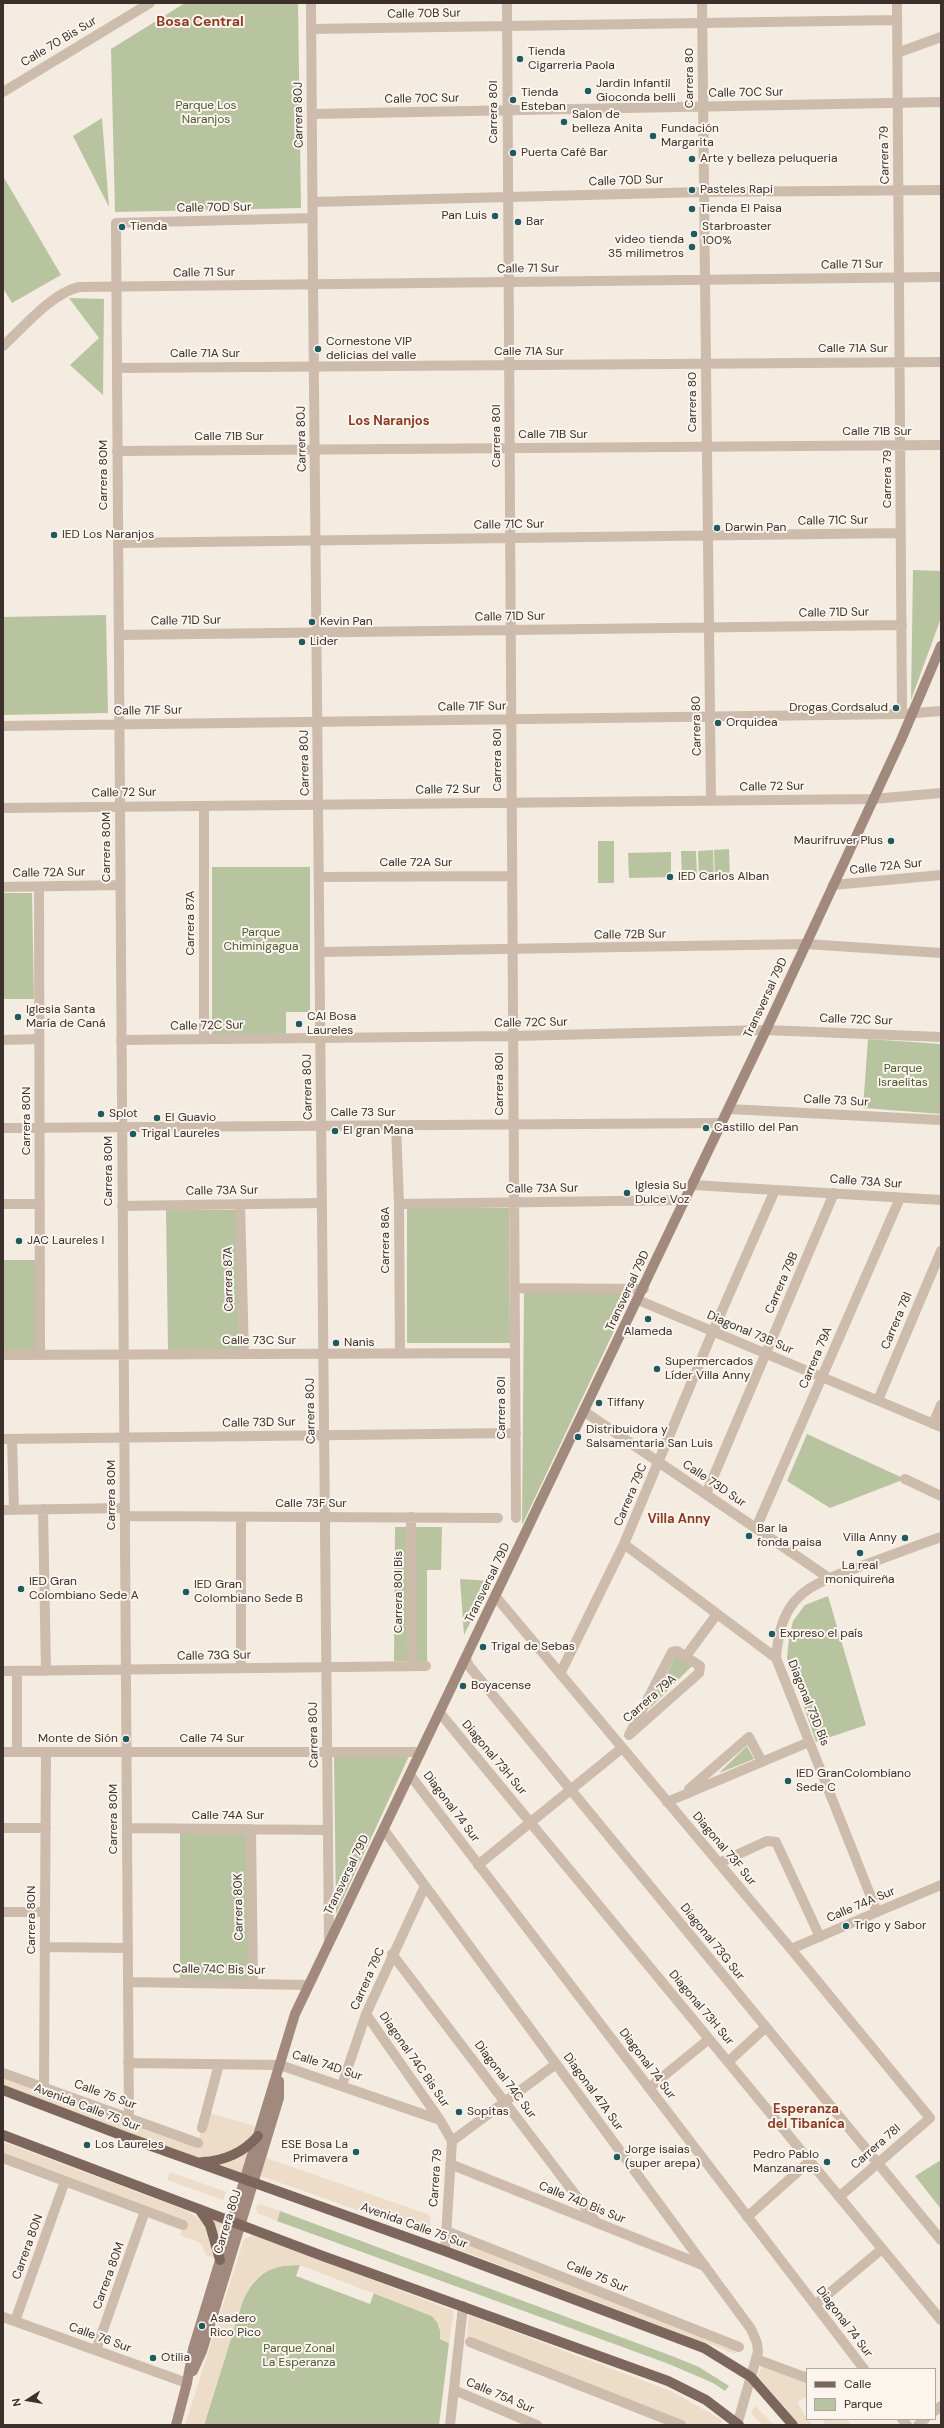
<!DOCTYPE html>
<html>
<head>
<meta charset="utf-8">
<style>
	body { margin:0 }
	#map { position:relative; width:944px; height:2428px; overflow:hidden; background:#f4ebe1; font-family:"DM Sans",sans-serif }
	canvas { display:block }
	.frame { position:absolute; inset:0; border:4px solid #3b302b; pointer-events:none }
	.legend { position:absolute; left:806px; top:2368px; width:130px; height:52px; box-sizing:border-box; background:#fbf5ee; border:1px solid #aea6a0; margin:0; padding:5px 7px; list-style:none; font-size:12px; color:#3b302b }
	.legend li { display:flex; align-items:center; gap:8px; height:20px }
	.legend b { width:20px; border:1px solid #aea6a0 }
	.north { position:absolute; left:8px; top:2380px; width:40px; height:40px; -webkit-text-stroke:3px #fbf5ee; paint-order:stroke; rotate:258deg; font-size:11px; font-weight:700; line-height:16px; text-align:center; color:#3b302b }
	.north::after { content:''; display:block; margin:auto; width:14px; height:18px; background:#3b302b; clip-path:polygon(50% 0,100% 100%,50% 72%,0 100%) }
</style>
</head>
<body>
<div id="map">
<canvas width="944" height="2428"></canvas>
<div class="frame"></div>
<ul class="legend">
<li><b style="height:5px;background:#7d675c"></b>Calle</li>
<li><b style="height:11px;background:#b8c4a0"></b>Parque</li>
</ul>
<div class="north">N</div>
</div>
<script>
const ctx = document.querySelector('canvas').getContext('2d');
ctx.lineJoin = 'round';
function paint(path, color) { ctx.fillStyle = color; ctx.fill(path, 'evenodd'); }
function stroke(path, color, width, dash) { ctx.strokeStyle = color; ctx.lineWidth = width; ctx.lineCap = dash ? 'butt' : 'round'; ctx.setLineDash(dash || []); ctx.stroke(path); }
function write(font, color, halo, rows, align = 'center') {
  ctx.font = font + ' "DM Sans",sans-serif'; ctx.lineWidth = 4; ctx.setLineDash([]); ctx.textBaseline = 'middle'; ctx.strokeStyle = halo; ctx.fillStyle = color; for (const [text, x, y, turn = 0] of rows) {
    ctx.save(); ctx.translate(x, y); ctx.rotate((+turn || 0) * Math.PI / 180); ctx.textAlign = isNaN(turn) ? turn : align; if (halo) ctx.strokeText(text, 0, 0); ctx.fillText(text, 0, 0); ctx.restore();
  }
}
paint(new Path2D(`
	M185,3H298L301,208L115,212L111,49Z
	M102,118L109,207L73,136Z
	M3,176L61,275L12,303L3,288Z
	M69,298L104,299L103,395L70,365L99,338Z
	M913,570L941,571V618L911,700Z
	M106,615L108,713L3,715V617Z
	M598,841H614V883H598Z
	M729,849L730,876L715,877L714,850Z
	M713,850L714,877L699,878L698,851Z
	M681,851H696L697,877L682,878Z
	M671,852V877L629,878L628,853Z
	M212,867H310V1012H286V1034H212Z
	M3,893H32L34,999H3Z
	M868,1039L941,1044V1114L863,1108Z
	M407,1208H509L510,1343H407Z
	M166,1210H237L239,1350H168Z
	M3,1260H36L37,1350H3Z
	M524,1293H632L522,1525Z
	M807,1434L905,1479L830,1508L787,1481Z
	M395,1527H442L441,1570H427V1661H394Z
	M460,1579L491,1581L464,1635Z
	M828,1596L866,1725L816,1742L787,1658L789,1638L793,1621L805,1605Z
	M676,1655L692,1666L649,1709Z
	M747,1746L754,1759L719,1773Z
	M334,1756H409L336,1914V1913Z
	M180,1833H249L248,1981L180,1982Z
	M941,2160V2209L915,2176Z
	M280,2211L672,2356L699,2367L729,2386L725,2391L713,2383L669,2364L277,2221Z
	M300,2265L296,2276L370,2304L374,2293L432,2316C439,2323 441,2329 440,2339L449,2343L439,2425H204L243,2300C256,2274 270,2264 300,2265Z`), '#b8c4a0');
paint(new Path2D(`
	M3,2073L198,2142L206,2112L258,2127L256,2133L238,2152L208,2159L196,2158L3,2085Z
	M3,2142L185,2210L197,2217L209,2231L216,2259L206,2255L202,2245L198,2242L180,2235L183,2226L3,2158Z
	M251,2149L242,2174L214,2165L234,2160Z
	M266,2158L430,2215L431,2236L261,2176Z
	M170,2172L226,2192L223,2200L167,2180Z
	M260,2204L280,2211L277,2221L257,2213L256,2207Z
	M207,2215L227,2224L221,2246Z
	M253,2235L454,2311L449,2343L440,2339V2326L432,2316L300,2265L283,2266L269,2270L261,2274L252,2283L243,2300L204,2425H185L244,2239Z
	M453,2237L738,2349L735,2354L452,2247Z
	M469,2315L671,2391L722,2420L720,2425H667L466,2346Z
	M763,2361L807,2378V2396L797,2402L807,2419L813,2425H800L758,2376Z
	M755,2405L757,2408L774,2425H762L751,2413Z
	M823,2419H847L851,2425H825Z`), '#ecdcc8');
stroke(new Path2D(`
	M311,3L313,284
	M507,3L516,1518
	M897,3L902,714
	M311,29L897,20
	M897,53L941,37
	M3,92L150,3
	M312,114L941,102
	M313,202L704,192L941,190
	M705,280L711,801
	M117,368L941,362
	M117,451L941,445
	M118,543L901,533
	M119,635L902,625
	M3,726L902,714L941,711
	M204,806V1039
	M3,808L873,799L941,793
	M319,877L512,876
	M833,885L941,875
	M3,887L120,885
	M39,887L40,1355
	M320,952L806,944L941,953
	M3,1040L39,1039
	M121,1040L513,1036L766,1030L941,1037
	M729,1109L941,1120
	M396,1125L399,1204L400,1354
	M3,1128L722,1123
	M693,1185L941,1200
	M3,1204H40
	M240,1204L244,1354
	M399,1204L686,1200
	M122,1206L322,1203
	M515,1288L644,1289
	M638,1300L941,1427
	M3,1355L515,1353
	M878,1400L941,1251
	M585,1412L829,1578
	M933,1424L941,1405
	M3,1439L516,1433
	M12,1439L14,1510
	M905,1479L941,1496
	M706,1494L834,1193
	M43,1509L46,1671
	M3,1510L125,1508
	M125,1516L498,1518
	M241,1517V1668
	M411,1517L412,1666
	M756,1528L900,1198
	M624,1544L776,1658
	M677,1651L700,1666L699,1673L629,1735L672,1652Z
	M686,1656L717,1614
	M466,1659L469,1666L941,2240
	M3,1671L426,1666
	M17,1671V1752
	M560,1674L624,1544L713,1331L775,1190
	M440,1713L941,2320
	M3,1752H421
	M410,1775L864,2369
	M689,1789L749,1737L762,1762
	M667,1802L809,1742
	M3,1828H46
	M127,1828L328,1830
	M251,1829L253,1984
	M719,1863L767,1841L776,1842L820,1937
	M478,1865L622,1748
	M3,1912H45
	M877,1912L941,1885
	M45,1947L128,1948
	M791,1949L930,2118L839,2197
	M392,1954L597,2223
	M128,1982L309,1985
	M366,2014L440,2120L452,2141
	M728,2062L766,2027
	M128,2063L280,2065L440,2120
	M3,2073L198,2143
	M342,2085L366,2014L425,1886
	M44,2087L46,1752
	M649,2088L709,2039
	M129,2118L116,223L313,218
	M202,2128L219,2064
	M3,2158L183,2225
	M450,2164L705,2266
	M747,2217L810,2161
	M446,2231L739,2347
	M445,2251L452,2141L556,2064
	M815,2305L882,2249
	M3,2317L187,2383
	M15,2321L65,2181
	M470,2342L681,2425
	M96,2350L145,2211
	M756,2359L807,2378
	M454,2390L537,2425
	M935,2411L941,2406
	M902,2419L907,2425
	M450,2425L463,2306
	M918,2425L925,2419`), '#cdbbac', 10);
stroke(new Path2D(`
	M702,3L705,280
	M313,284L329,1943
	M3,346C24,327 52,293 79,287L941,277
	M496,1597L791,1949L877,1912L776,1658C781,1593 809,1585 864,1565C890,1556 915,1546 941,1537
	M384,1830L751,2329L757,2343L758,2352L737,2425`), '#cdbbac', 10);
stroke(new Path2D(`
	M193,2371L202,2351L279,2098V2081
	M176,2425L187,2383L193,2349L295,2014L766,1030L901,740L941,646`), '#a18a7d', 10);
stroke(new Path2D(`
	M3,2090L129,2138L445,2251L704,2348L751,2377L793,2425
	M3,2135L320,2255L668,2381L706,2400L739,2425
	M202,2162C225,2161 243,2153 258,2136
	M199,2209L210,2225L220,2260`), '#7d675c', 10);
for (const [x, y, r, color] of [
	[520,59,4,"#1f5a5e"],
	[588,91,4,"#1f5a5e"],
	[513,100,4,"#1f5a5e"],
	[564,122,4,"#1f5a5e"],
	[653,136,4,"#1f5a5e"],
	[513,153,4,"#1f5a5e"],
	[692,159,4,"#1f5a5e"],
	[692,190,4,"#1f5a5e"],
	[692,209,4,"#1f5a5e"],
	[495,216,4,"#1f5a5e"],
	[518,222,4,"#1f5a5e"],
	[122,227,4,"#1f5a5e"],
	[694,234,4,"#1f5a5e"],
	[692,247,4,"#1f5a5e"],
	[318,349,4,"#1f5a5e"],
	[717,528,4,"#1f5a5e"],
	[54,535,4,"#1f5a5e"],
	[312,622,4,"#1f5a5e"],
	[302,642,4,"#1f5a5e"],
	[896,708,4,"#1f5a5e"],
	[718,723,4,"#1f5a5e"],
	[891,841,4,"#1f5a5e"],
	[670,877,4,"#1f5a5e"],
	[18,1017,4,"#1f5a5e"],
	[299,1024,4,"#1f5a5e"],
	[101,1114,4,"#1f5a5e"],
	[157,1118,4,"#1f5a5e"],
	[706,1128,4,"#1f5a5e"],
	[335,1131,4,"#1f5a5e"],
	[133,1134,4,"#1f5a5e"],
	[627,1193,4,"#1f5a5e"],
	[19,1241,4,"#1f5a5e"],
	[648,1319,4,"#1f5a5e"],
	[336,1343,4,"#1f5a5e"],
	[657,1369,4,"#1f5a5e"],
	[599,1403,4,"#1f5a5e"],
	[578,1437,4,"#1f5a5e"],
	[749,1536,4,"#1f5a5e"],
	[905,1538,4,"#1f5a5e"],
	[860,1553,4,"#1f5a5e"],
	[21,1589,4,"#1f5a5e"],
	[186,1592,4,"#1f5a5e"],
	[772,1634,4,"#1f5a5e"],
	[483,1647,4,"#1f5a5e"],
	[463,1686,4,"#1f5a5e"],
	[126,1739,4,"#1f5a5e"],
	[788,1781,4,"#1f5a5e"],
	[846,1926,4,"#1f5a5e"],
	[459,2112,4,"#1f5a5e"],
	[87,2145,4,"#1f5a5e"],
	[356,2152,4,"#1f5a5e"],
	[617,2157,4,"#1f5a5e"],
	[827,2162,4,"#1f5a5e"],
	[202,2326,4,"#1f5a5e"],
	[153,2358,4,"#1f5a5e"]
]) { const dot = new Path2D(); dot.arc(x, y, r, 0, 2 * Math.PI); ctx.fillStyle = color; ctx.fill(dot); stroke(dot, '#fbf5ee', 1.5); }
write('12px', '#3b302b', '#fbf5ee', [
	["Calle 70B Sur",424,14,-1],
	["Calle 70 Bis Sur",59,42,-31],
	["Carrera 80",690,78,-90],
	["Calle 70C Sur",746,93,-1],
	["Calle 70C Sur",422,99,-1],
	["Carrera 80I",494,112,-90],
	["Carrera 80J",299,115,-91],
	["Carrera 79",885,155,-91],
	["Calle 70D Sur",626,181,-2],
	["Calle 70D Sur",214,208,-1],
	["Calle 71 Sur",852,265,-1],
	["Calle 71 Sur",528,269,-1],
	["Calle 71 Sur",204,273,-1],
	["Calle 71A Sur",853,349],
	["Calle 71A Sur",529,352],
	["Calle 71A Sur",205,354],
	["Carrera 80",693,402,-90],
	["Calle 71B Sur",877,432],
	["Calle 71B Sur",553,435],
	["Carrera 80I",497,436,-90],
	["Calle 71B Sur",229,437],
	["Carrera 80J",302,439,-91],
	["Carrera 80M",104,475,-90],
	["Carrera 79",888,479,-90],
	["Calle 71C Sur",833,521,-1],
	["Calle 71C Sur",509,525,-1],
	["Calle 71D Sur",834,613,-1],
	["Calle 71D Sur",510,617,-1],
	["Calle 71D Sur",186,621,-1],
	["Calle 71F Sur",472,707,-1],
	["Calle 71F Sur",148,711,-1],
	["Carrera 80",697,726,-91],
	["Carrera 80I",498,760,-90],
	["Carrera 80J",305,763,-91],
	["Calle 72 Sur",772,787,-1],
	["Calle 72 Sur",448,790,-1],
	["Calle 72 Sur",124,793,-1],
	["Carrera 80M",107,847,-90],
	["Calle 72A Sur",416,863],
	["Calle 72A Sur",886,867,-6],
	["Calle 72A Sur",49,873,-1],
	["Carrera 87A",191,923,-90],
	["Calle 72B Sur",630,935,-1],
	["Transversal 79D",766,998,-65],
	["Calle 72C Sur",856,1020,2],
	["Calle 72C Sur",531,1023,-1],
	["Calle 72C Sur",207,1026,-1],
	["Carrera 80I",500,1084,-90],
	["Carrera 80J",308,1087,-91],
	["Calle 73 Sur",836,1101,3],
	["Calle 73 Sur",363,1113],
	["Carrera 80N",27,1121,-90],
	["Carrera 80M",109,1171,-90],
	["Calle 73A Sur",866,1182,4],
	["Calle 73A Sur",542,1189,-1],
	["Calle 73A Sur",222,1191,-1],
	["Carrera 86A",386,1240,-90],
	["Carrera 87A",229,1279,-91],
	["Carrera 79B",782,1283,-67],
	["Transversal 79D",628,1291,-65],
	["Carrera 78I",897,1321,-67],
	["Diagonal 73B Sur",750,1333,23],
	["Calle 73C Sur",259,1341],
	["Carrera 79A",816,1358,-67],
	["Carrera 80I",502,1408,-90],
	["Carrera 80J",311,1411,-91],
	["Calle 73D Sur",259,1423,-1],
	["Calle 73D Sur",714,1484,34],
	["Carrera 80M",112,1495,-90],
	["Carrera 79C",631,1495,-67],
	["Calle 73F Sur",311,1504],
	["Transversal 79D",488,1583,-64],
	["Carrera 80I Bis",399,1592,-90],
	["Calle 73G Sur",214,1656,-1],
	["Carrera 79A",650,1699,-41],
	["Diagonal 73D Bis",808,1703,68],
	["Carrera 80J",314,1735,-91],
	["Calle 74 Sur",212,1739],
	["Diagonal 73H Sur",494,1758,50],
	["Diagonal 74 Sur",451,1807,53],
	["Calle 74A Sur",228,1816],
	["Carrera 80M",114,1819,-90],
	["Diagonal 73F Sur",724,1849,50],
	["Transversal 79D",347,1875,-64],
	["Calle 74A Sur",861,1905,-23],
	["Carrera 80K",239,1907,-91],
	["Carrera 80N",32,1920,-90],
	["Diagonal 73G Sur",712,1942,51],
	["Calle 74C Bis Sur",219,1970,1],
	["Carrera 79C",368,1979,-66],
	["Diagonal 73H Sur",701,2008,50],
	["Diagonal 74C Bis Sur",414,2060,55],
	["Diagonal 74 Sur",647,2064,53],
	["Calle 74D Sur",327,2066,18],
	["Diagonal 74C Sur",505,2080,53],
	["Diagonal 47A Sur",593,2092,54],
	["Calle 75 Sur",105,2095,20],
	["Avenida Calle 75 Sur",87,2108,21],
	["Carrera 78I",876,2147,-41],
	["Carrera 79",436,2178,-86],
	["Calle 74D Bis Sur",582,2203,22],
	["Carrera 80J",228,2222,-73],
	["Avenida Calle 75 Sur",414,2226,20],
	["Carrera 80N",28,2247,-70],
	["Carrera 80M",109,2276,-70],
	["Calle 75 Sur",597,2277,22],
	["Diagonal 74 Sur",844,2322,53],
	["Calle 76 Sur",100,2338,20],
	["Calle 75A Sur",500,2396,23]
]);
write('12px', '#3b302b', '#fbf5ee', [
	["Tienda",528,52],
	["Cigarreria Paola",528,66],
	["Jardin Infantil",596,84],
	["Gioconda belli",596,98],
	["Tienda",521,93],
	["Esteban",521,107],
	["Salon de",572,115],
	["belleza Anita",572,129],
	["Fundación",661,129],
	["Margarita",661,143],
	["Puerta Café Bar",521,153],
	["Arte y belleza peluqueria",700,159],
	["Pasteles Rapi",700,190],
	["Tienda El Paisa",700,209],
	["Pan Luis",487,216,"right"],
	["Bar",526,222],
	["Tienda",130,227],
	["Starbroaster",702,227],
	["100%",702,241],
	["video tienda",684,240,"right"],
	["35 milimetros",684,254,"right"],
	["Cornestone VIP",326,342],
	["delicias del valle",326,356],
	["Darwin Pan",725,528],
	["IED Los Naranjos",62,535],
	["Kevin Pan",320,622],
	["Lider",310,642],
	["Drogas Cordsalud",888,708,"right"],
	["Orquidea",726,723],
	["Maurifruver Plus",883,841,"right"],
	["IED Carlos Alban",678,877],
	["Iglesia Santa",26,1010],
	["María de Caná",26,1024],
	["CAI Bosa",307,1017],
	["Laureles",307,1031],
	["Splot",109,1114],
	["El Guavio",165,1118],
	["Castillo del Pan",714,1128],
	["El gran Mana",343,1131],
	["Trigal Laureles",141,1134],
	["Iglesia Su",635,1186],
	["Dulce Voz",635,1200],
	["JAC Laureles I",27,1241],
	["Alameda",648,1332,"center"],
	["Nanis",344,1343],
	["Supermercados",665,1362],
	["Líder Villa Anny",665,1376],
	["Tiffany",607,1403],
	["Distribuidora y",586,1430],
	["Salsamentaria San Luis",586,1444],
	["Bar la",757,1529],
	["fonda paisa",757,1543],
	["Villa Anny",897,1538,"right"],
	["La real",860,1566,"center"],
	["moniquireña",860,1580,"center"],
	["IED Gran",29,1582],
	["Colombiano Sede A",29,1596],
	["IED Gran",194,1585],
	["Colombiano Sede B",194,1599],
	["Expreso el país",780,1634],
	["Trigal de Sebas",491,1647],
	["Boyacense",471,1686],
	["Monte de Sión",118,1739,"right"],
	["IED GranColombiano",796,1774],
	["Sede C",796,1788],
	["Trigo y Sabor",854,1926],
	["Sopitas",467,2112],
	["Los Laureles",95,2145],
	["ESE Bosa La",348,2145,"right"],
	["Primavera",348,2159,"right"],
	["Jorge isaias",625,2150],
	["(super arepa)",625,2164],
	["Pedro Pablo",819,2155,"right"],
	["Manzanares",819,2169,"right"],
	["Asadero",210,2319],
	["Rico Pico",210,2333],
	["Otilia",161,2358]
], 'left');
write('12px', '#4a5a2e', '#fbf5ee', [
	["Parque Los",206,106],
	["Naranjos",206,120],
	["Parque",261,933],
	["Chiminigagua",261,947],
	["Parque",903,1069],
	["Israelitas",903,1083],
	["Parque Zonal",299,2349],
	["La Esperanza",299,2363]
]);
write('bold 13px', '#8c3b22', '#fbf5ee', [
	["Los Naranjos",389,422],
	["Villa Anny",679,1520],
	["Esperanza",806,2110],
	["del Tibaníca",806,2125]
]);
write('bold 14px', '#8c3b22', '#fbf5ee', [
	["Bosa Central",200,22]
]);
</script>
</body>
</html>
